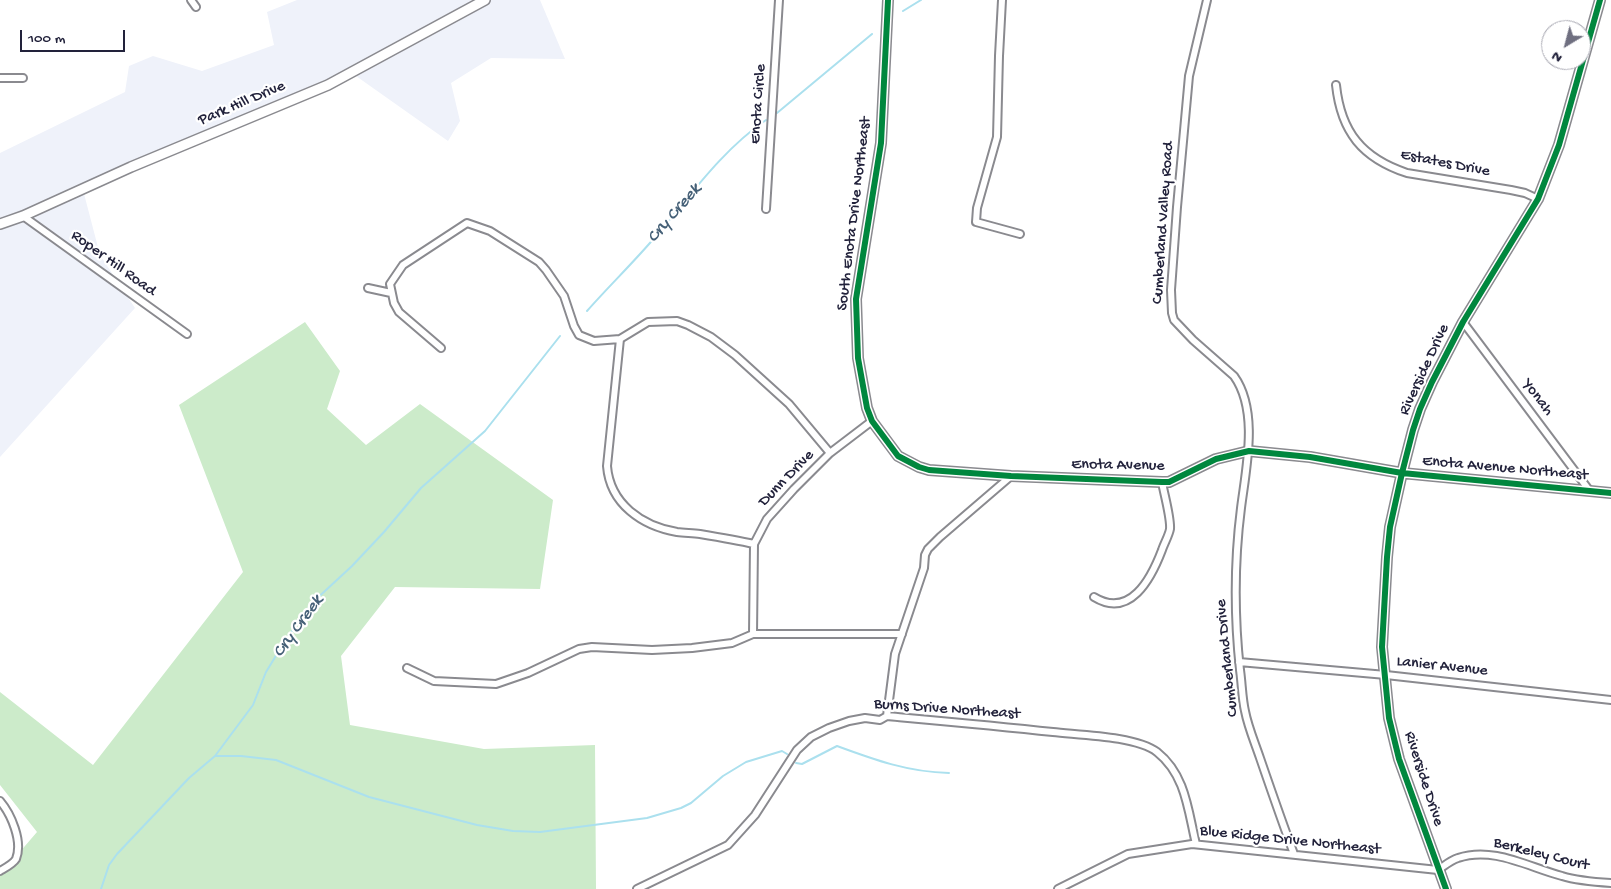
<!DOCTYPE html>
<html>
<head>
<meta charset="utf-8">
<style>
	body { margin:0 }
	#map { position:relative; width:1611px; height:889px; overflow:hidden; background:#fff; font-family:"Gochi Hand",sans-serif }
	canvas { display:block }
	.north { position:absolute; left:1541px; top:20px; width:50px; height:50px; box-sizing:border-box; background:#fff; border:1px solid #a7a7b1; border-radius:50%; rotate:217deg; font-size:14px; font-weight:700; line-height:20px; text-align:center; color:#22223b }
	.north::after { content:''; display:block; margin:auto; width:18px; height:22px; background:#6f6f80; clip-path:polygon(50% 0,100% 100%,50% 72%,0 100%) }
	.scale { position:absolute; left:20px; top:30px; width:105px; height:22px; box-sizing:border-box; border:2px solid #22223b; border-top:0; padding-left:6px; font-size:15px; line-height:18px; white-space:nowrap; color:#22223b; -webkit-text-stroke:4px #fff; paint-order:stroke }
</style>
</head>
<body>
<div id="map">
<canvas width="1611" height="889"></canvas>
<div class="north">N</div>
<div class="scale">100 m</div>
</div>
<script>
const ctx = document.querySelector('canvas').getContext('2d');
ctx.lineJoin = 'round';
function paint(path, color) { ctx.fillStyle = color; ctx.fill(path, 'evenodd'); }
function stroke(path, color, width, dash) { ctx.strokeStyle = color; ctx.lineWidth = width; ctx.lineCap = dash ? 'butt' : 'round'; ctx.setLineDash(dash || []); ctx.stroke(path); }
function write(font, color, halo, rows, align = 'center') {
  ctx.font = font + ' "Gochi Hand",sans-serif'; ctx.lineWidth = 4.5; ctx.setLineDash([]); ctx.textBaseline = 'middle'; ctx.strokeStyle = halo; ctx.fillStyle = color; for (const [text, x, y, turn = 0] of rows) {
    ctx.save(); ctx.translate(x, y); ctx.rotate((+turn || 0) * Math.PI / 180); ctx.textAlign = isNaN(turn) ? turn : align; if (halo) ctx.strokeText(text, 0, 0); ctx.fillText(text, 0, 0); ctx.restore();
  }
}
paint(new Path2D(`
	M297,0H540L565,59L491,58L451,83L460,121L448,141L356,76L82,186L100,255L135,308L0,457V153L125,92L129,66L153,56L202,71L274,45L267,12Z`), '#eff2fa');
paint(new Path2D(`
	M305,322L340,371L327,409L366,445L420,404L553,500L540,589L395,587L341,656L350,725L484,749L595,745L596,889H0V875L37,832L0,785V692L93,765L243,572L179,405Z`), '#ccebca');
stroke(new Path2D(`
	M903,11L921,0
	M777,113L872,34
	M587,311C609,286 634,262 656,236C690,196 722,150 766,120
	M216,756H241L276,760L369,797L477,825L513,831L540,832L647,818L681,808L691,803L723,776L746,762L782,751L787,754
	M796,763L802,764L837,746C875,760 908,772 949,773
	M101,889L109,865L117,854L189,778L215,756L253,705L266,672L285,641L312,603L352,566L384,532L421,488L485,431L560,336`), '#abe0ee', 2);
const street = new Path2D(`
	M191,0L196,7
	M1002,0L999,56L997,137L977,208L976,222L1020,234
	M1207,0L1189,76L1177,207L1171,290L1172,313L1174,320L1193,340L1234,376C1259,411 1246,468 1241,508C1234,563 1234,615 1240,670C1242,684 1242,698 1245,711C1248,727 1255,743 1260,758C1271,790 1282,822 1294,854
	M0,78H23
	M1336,85C1341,132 1362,158 1407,173L1511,190L1525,193L1538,199
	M766,209L779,0
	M23,216L187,334
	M368,288L391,293
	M1463,322L1589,490
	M441,348L399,312L394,303L390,284L403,265L467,223L490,231L539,262L546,270L564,296L574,326L579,335L594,341L620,339
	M754,544C736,540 718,537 700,534C693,533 685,533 677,532C642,526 610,504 607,466L620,339L648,322L677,321L688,325L711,337L735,355L789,404L830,453
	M1094,597C1130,619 1151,579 1162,550C1164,544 1169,535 1170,529C1171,518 1164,494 1162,482
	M753,634L754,544L767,519L794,489L830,453L872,421
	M1239,662L1386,675L1611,700
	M407,668L434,681L496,684L528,673L579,649L592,647L652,650L692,648L732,643L753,634H902
	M887,716L895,654L924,568L925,555L928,549L940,537L1011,476
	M0,801C11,814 23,841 16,859C13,864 5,868 0,871
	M637,889L728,845L755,815L797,750L811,737L829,728L849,721L865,718L880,720L887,716C942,721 998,726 1053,732C1080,735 1136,736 1157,752C1186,775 1188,811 1196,844
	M1058,889L1128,854L1192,844L1438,870C1444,866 1451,860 1458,858C1493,846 1528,867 1562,876C1578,881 1594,882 1611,883`);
const secondary = new Path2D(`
	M888,0L881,143L856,299L858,358L867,408L872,421L898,456L919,467L929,470L1011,476L1162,482H1169L1216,459L1249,451L1310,457L1402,473L1611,493
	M0,224L23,216L131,167L328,85L485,0
	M1446,889L1399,759L1389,718L1382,647L1387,557L1390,527L1402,473L1413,430L1420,409L1432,382L1463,322L1538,199L1559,145L1600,0`);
stroke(street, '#8a8a8f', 10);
stroke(secondary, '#8a8a8f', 12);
stroke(street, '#fff', 6);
stroke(secondary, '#fff', 9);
stroke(new Path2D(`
	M888,0L881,143L856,299L858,358L867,408L872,421L898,456L919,467L929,470L1011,476L1162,482H1169L1216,459L1249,451L1310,457L1402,473L1611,493
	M1446,889L1399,759L1389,718L1382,647L1387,557L1390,527L1402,473L1413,430L1420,409L1432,382L1463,322L1538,199L1559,145L1600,0`), '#00873e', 6);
write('16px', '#22223b', '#fff', [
	["Park Hill Drive",242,104,-23],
	["Enota Circle",759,104,-86],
	["Estates Drive",1445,164,11],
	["South Enota Drive Northeast",855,214,-83],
	["Cumberland Valley Road",1164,223,-86],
	["Roper Hill Road",113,264,36],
	["Riverside Drive",1425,370,-65],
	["Yonah",1537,398,53],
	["Enota Avenue",1118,466,1],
	["Enota Avenue Northeast",1505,469,5],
	["Dunn Drive",787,479,-46],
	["Cumberland Drive",1228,658,-96],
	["Lanier Avenue",1442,667,6],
	["Burns Drive Northeast",947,710,4],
	["Riverside Drive",1423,779,72],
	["Blue Ridge Drive Northeast",1290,841,6],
	["Berkeley Court",1541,855,14]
]);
write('italic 18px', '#456077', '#fff', [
	["Cry Creek",675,214,-49],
	["Cry Creek",299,627,-54]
]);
</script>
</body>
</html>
